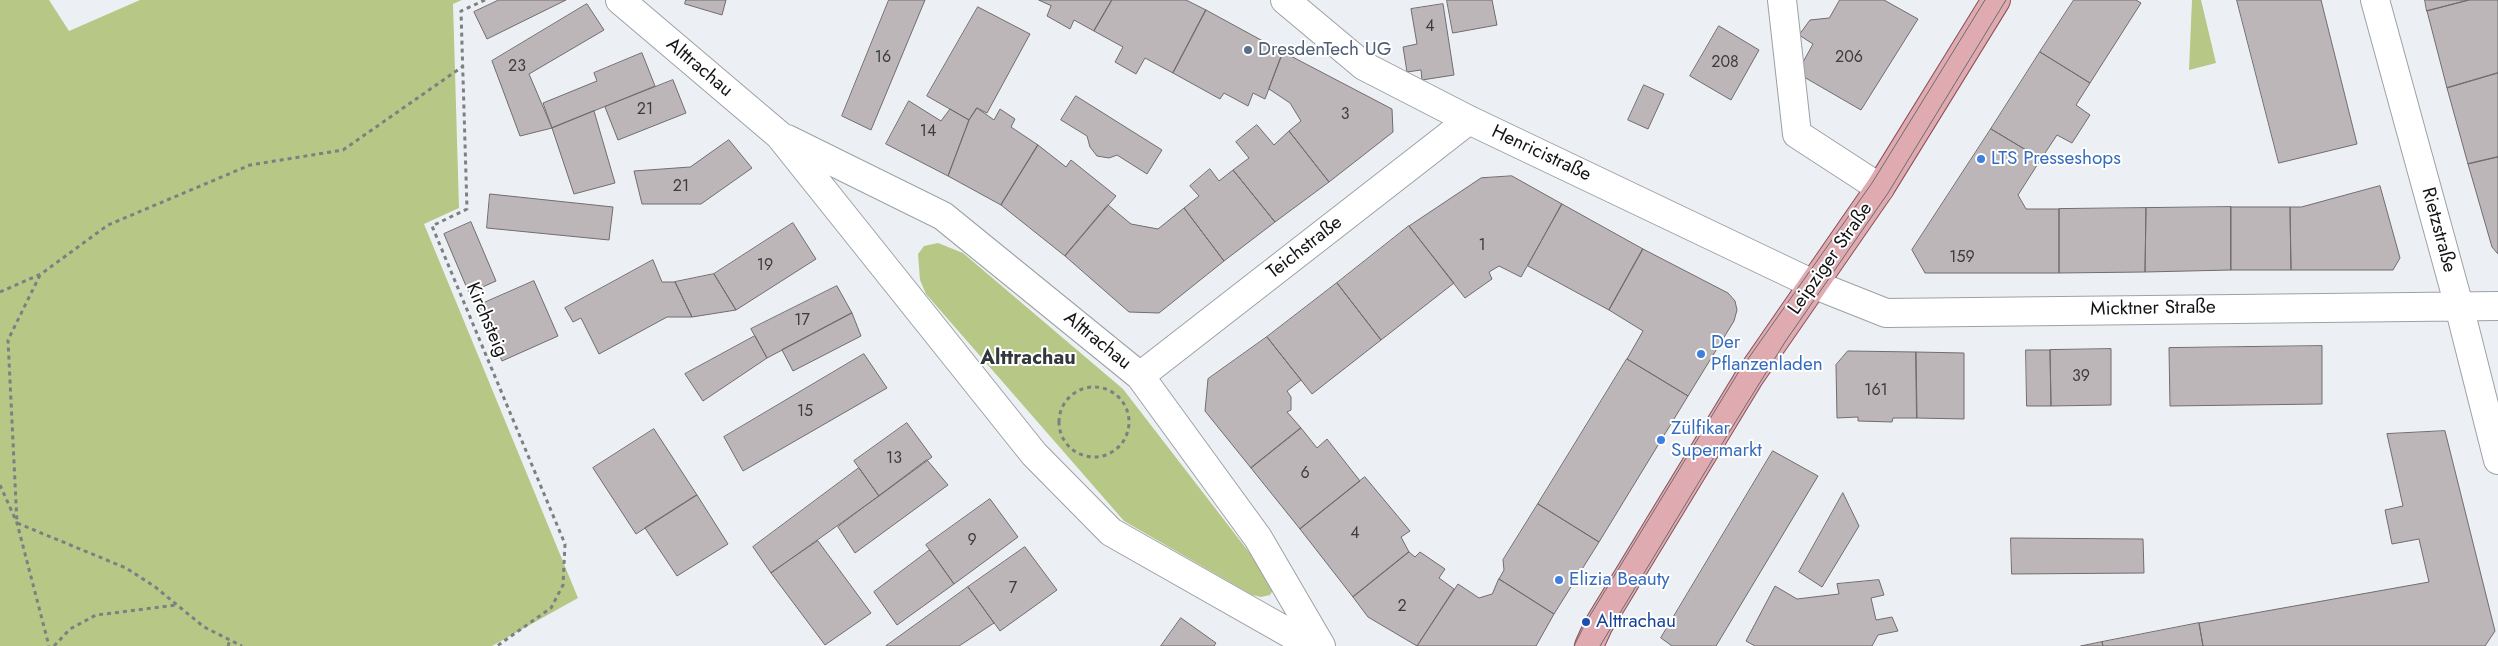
<!DOCTYPE html>
<html>
<head>
<meta charset="utf-8">
<style>
	body { margin:0 }
	canvas { display:block; background:#ecf0f4 }
</style>
</head>
<body>
<canvas width="2498" height="646"></canvas>
<script>
const ctx = document.querySelector('canvas').getContext('2d');
ctx.lineJoin = 'round';
function paint(path, color) { ctx.fillStyle = color; ctx.fill(path, 'evenodd'); }
function stroke(path, color, width, dash) { ctx.strokeStyle = color; ctx.lineWidth = width; ctx.lineCap = dash ? 'butt' : 'round'; ctx.setLineDash(dash || []); ctx.stroke(path); }
function write(font, color, halo, rows, align = 'center') {
  ctx.font = font + ' Jost,sans-serif'; ctx.lineWidth = 4; ctx.setLineDash([]); ctx.textBaseline = 'middle'; ctx.strokeStyle = halo; ctx.fillStyle = color; for (const [text, x, y, turn = 0] of rows) {
    ctx.save(); ctx.translate(x, y); ctx.rotate((+turn || 0) * Math.PI / 180); ctx.textAlign = isNaN(turn) ? turn : align; if (halo) ctx.strokeText(text, 0, 0); ctx.fillText(text, 0, 0); ctx.restore();
  }
}
paint(new Path2D(`
	M0,0H49L69,31L140,0H462L453,4L459,208L424,224L578,598L492,646H0Z
	M2192,0H2201L2216,63L2189,70Z
	M938,243L963,253L1123,389L1269,578L1273,590L1270,595L1261,597L1252,595L1124,521L926,294L920,280L918,254L924,246Z`), '#b7c786');
const building = new Path2D(`
	M499,0H566L487,39L474,12Z
	M686,0H726L722,15L685,4Z
	M889,0H925L871,130L842,116Z
	M1039,0H1112L1094,31L1074,20L1070,29L1047,16L1051,6Z
	M1112,0H1186L1206,10L1173,73L1145,58L1136,74L1115,62L1123,47L1094,31Z
	M1447,0H1492L1497,25L1453,33Z
	M1840,0H1884L1918,19L1861,110L1797,73L1813,44L1799,35L1810,20L1829,18Z
	M2074,0H2136L2141,3L2090,83L2040,52Z
	M2237,0H2321L2357,144L2279,163Z
	M2425,0H2469L2427,11Z
	M2469,0H2498V73L2447,88L2427,11Z
	M587,4L604,30L529,74L552,128L520,136L492,61Z
	M1443,4L1454,75L1422,80L1421,70L1407,72L1403,47L1417,44L1411,9Z
	M978,7L1030,34L987,113L977,108L969,120L927,96Z
	M1206,10L1283,52L1265,99L1253,93L1248,106L1224,93L1220,99L1173,73Z
	M1719,26L1759,50L1731,100L1690,76Z
	M1283,52L1392,109L1393,132L1329,182L1289,131L1301,121L1290,103L1269,89Z
	M2040,52L2090,83L2076,105L2090,115L2072,143L2057,135L2041,159L1991,129Z
	M642,53L655,86L552,128L543,103L597,81L594,73Z
	M2498,73V157L2468,164L2447,88Z
	M673,80L686,113L618,140L605,107Z
	M1644,85L1664,94L1648,129L1628,120Z
	M1076,96L1162,150L1147,174L1117,155L1109,158L1097,156L1090,147L1087,136L1061,120Z
	M909,101L941,121L950,109L969,120L948,176L886,144Z
	M977,108L994,120L1000,109L1015,119L1011,127L1038,145L1001,205L948,176L969,120Z
	M594,111L615,183L574,194L552,128Z
	M1257,125L1274,145L1289,131L1329,182L1275,222L1233,170L1249,158L1236,142Z
	M1991,129L2041,159L2018,195L2026,209H2059V273H1925L1912,250Z
	M729,140L752,168L701,204H642L634,171L690,167Z
	M1038,145L1066,167L1071,160L1116,196L1065,256L1001,205Z
	M2498,157V254L2492,247L2468,164Z
	M1210,169L1219,181L1233,170L1275,222L1224,261L1184,208L1199,196L1190,186Z
	M1512,176L1562,204L1521,277L1499,266L1489,272L1492,279L1465,298L1409,226L1481,178Z
	M2380,186L2400,258L2393,270H2291L2290,207H2301Z
	M490,194L613,207L609,240L487,228Z
	M1562,204L1643,249L1609,310L1528,266Z
	M1108,205L1131,224L1158,229L1184,208L1224,261L1159,313L1129,312L1065,256Z
	M2231,207H2290L2291,270H2231Z
	M2231,207V270L2145,272L2146,208Z
	M2146,208L2145,272L2059,273V209Z
	M471,222L496,281L469,293L444,234Z
	M793,223L816,259L736,310L714,274Z
	M1409,226L1454,283L1381,340L1337,283Z
	M1643,249L1728,293L1735,301L1737,310L1734,321L1688,396L1627,359L1643,331L1609,310Z
	M653,260L662,282H675L692,317H667L599,354L581,318L573,322L565,308Z
	M714,274L736,310L692,317L675,282Z
	M534,281L558,336L502,361L477,306Z
	M1337,283L1381,340L1312,394L1267,337Z
	M837,286L852,313L767,358L751,329Z
	M852,313L861,336L793,371L782,350Z
	M755,336L767,358L703,401L685,374Z
	M1267,337L1301,380L1287,391L1291,397V410L1287,412L1301,428L1251,468L1205,411L1208,379Z
	M2322,346V404L2170,406L2169,348Z
	M2111,349V405L2051,406L2050,350Z
	M2026,350H2050L2051,406H2027Z
	M1848,351L1916,352L1917,418H1893L1892,422L1858,421V417L1837,418L1836,365Z
	M1916,352L1964,353V419L1917,418Z
	M864,354L887,388L743,471L724,437Z
	M1627,359L1688,396L1599,542L1538,504Z
	M907,423L932,457L879,496L854,461Z
	M1301,428L1317,448L1327,439L1360,481L1300,529L1251,468Z
	M654,429L697,495L636,534L593,468Z
	M2445,431L2495,631L2485,646H2203L2199,623L2429,582L2419,539L2392,544L2385,510L2403,506L2387,434Z
	M1773,451L1818,476L1716,646H1672L1661,638Z
	M927,460L948,485L855,553L838,527Z
	M859,468L879,496L771,573L753,547Z
	M1365,477L1410,531L1401,537L1409,552L1353,597L1300,529Z
	M1843,493L1859,526L1822,587L1799,572Z
	M697,495L728,544L677,576L645,528Z
	M990,499L1018,537L954,584L926,545Z
	M1538,504L1599,542L1554,614L1499,579L1504,570L1503,560Z
	M2011,538L2143,539L2144,573L2012,574Z
	M818,541L871,613L825,645L771,573Z
	M1025,547L1057,590L1000,631L968,587Z
	M930,550L954,584L897,625L874,592Z
	M1409,552L1415,557L1420,552L1445,569L1439,578L1454,589L1417,646L1368,617L1353,597Z
	M1499,579L1554,614L1536,646H1417L1458,584L1479,598L1492,594Z
	M1879,580L1884,595L1871,598L1876,620L1892,617L1898,631L1878,635L1872,646H1755L1746,641L1775,586L1797,599L1839,594L1837,584Z
	M968,587L994,623L959,646H886Z
	M1181,618L1216,643L1214,646H1161Z
	M2199,623L2203,646H2103L2102,642Z
	M2102,642L2103,646H2081Z`);
paint(building, '#bcb6b8');
stroke(building, '#716c6e', 1);
const minor = new Path2D(`
	M620,0L779,135L1034,454L1111,532L1312,646
	M1285,0L1364,66L1469,120L1813,284L1886,313L2498,306
	M1782,0L1797,134L1880,188
	M2375,0L2459,306L2498,460
	M787,139L943,216L1140,376L1258,538L1321,646
	M1140,376L1469,120`);
const major = new Path2D(`
	M1589,646L1598,626L1750,376L1880,188L1996,0`);
stroke(minor, '#9da1a5', 30);
stroke(major, '#8a5058', 30);
stroke(new Path2D(`
	M485,0L461,11L467,209L432,226L565,544L563,585L551,608L497,646
	M40,275L8,340L17,523L126,568L154,586L204,627L242,646
	M0,292L41,274L108,225L250,165L343,150L462,67
	M1059 422a35 35 0 1 1 70 0a35 35 0 1 1-70 0Z
	M0,485L17,523L49,646
	M54,646L70,629L96,615L177,605
	M228,646L230,640`), '#7d7f82', 3, [4, 4]);
stroke(minor, '#fff', 28);
stroke(major, '#e0aab1', 28);
stroke(new Path2D(`
	M1574,646L1586,622L1738,373L1872,183L1985,0
	M1600,646L1728,434L1785,342L1888,193L2006,0`), '#6a6d6f', 1);
for (const [x, y, r, color] of [
	[1248,50,5,"#5c6f8a"],
	[1981,159,5,"#3f7fe0"],
	[1701,354,5,"#3f7fe0"],
	[1661,440,5,"#3f7fe0"],
	[1559,580,5,"#3f7fe0"],
	[1586,622,5,"#1a4fb4"]
]) { const dot = new Path2D(); dot.arc(x, y, r, 0, 2 * Math.PI); ctx.fillStyle = color; ctx.fill(dot); stroke(dot, '#fff', 2); }
write('16px', '#3c3c3d', null, [
	["4",1430,27],
	["16",883,58],
	["206",1849,58],
	["208",1725,63],
	["23",517,67],
	["21",645,110],
	["3",1345,115],
	["14",928,132],
	["21",681,187],
	["1",1482,246],
	["159",1962,258],
	["19",765,266],
	["17",802,321],
	["39",2081,377],
	["161",1876,391],
	["15",805,412],
	["13",894,459],
	["6",1305,474],
	["4",1355,534],
	["9",972,541],
	["7",1013,589],
	["2",1402,607]
]);
write('19px', '#4e5e75', '#fff', [
	["DresdenTech UG",1258,50]
], 'left');
write('19px', '#121314', '#fff', [
	["Alttrachau",699,68,40],
	["Henricistraße",1541,154,25],
	["Rietzstraße",2438,230,75],
	["Teichstraße",1305,248,-38],
	["Leipziger Straße",1831,259,-55],
	["Micktner Straße",2153,309,-1],
	["Kirchsteig",486,320,67],
	["Alttrachau",1097,341,39]
]);
write('19px', '#366cbe', '#fff', [
	["LTS Presseshops",1991,159],
	["Der",1711,343],
	["Pflanzenladen",1711,365],
	["Zülfikar",1671,429],
	["Supermarkt",1671,451],
	["Elizia Beauty",1569,580]
], 'left');
write('19px', '#164399', '#fff', [
	["Alttrachau",1596,622]
], 'left');
write('bold 20px', '#33373a', '#fff', [
	["Alttrachau",1028,359]
]);
</script>
</body>
</html>
